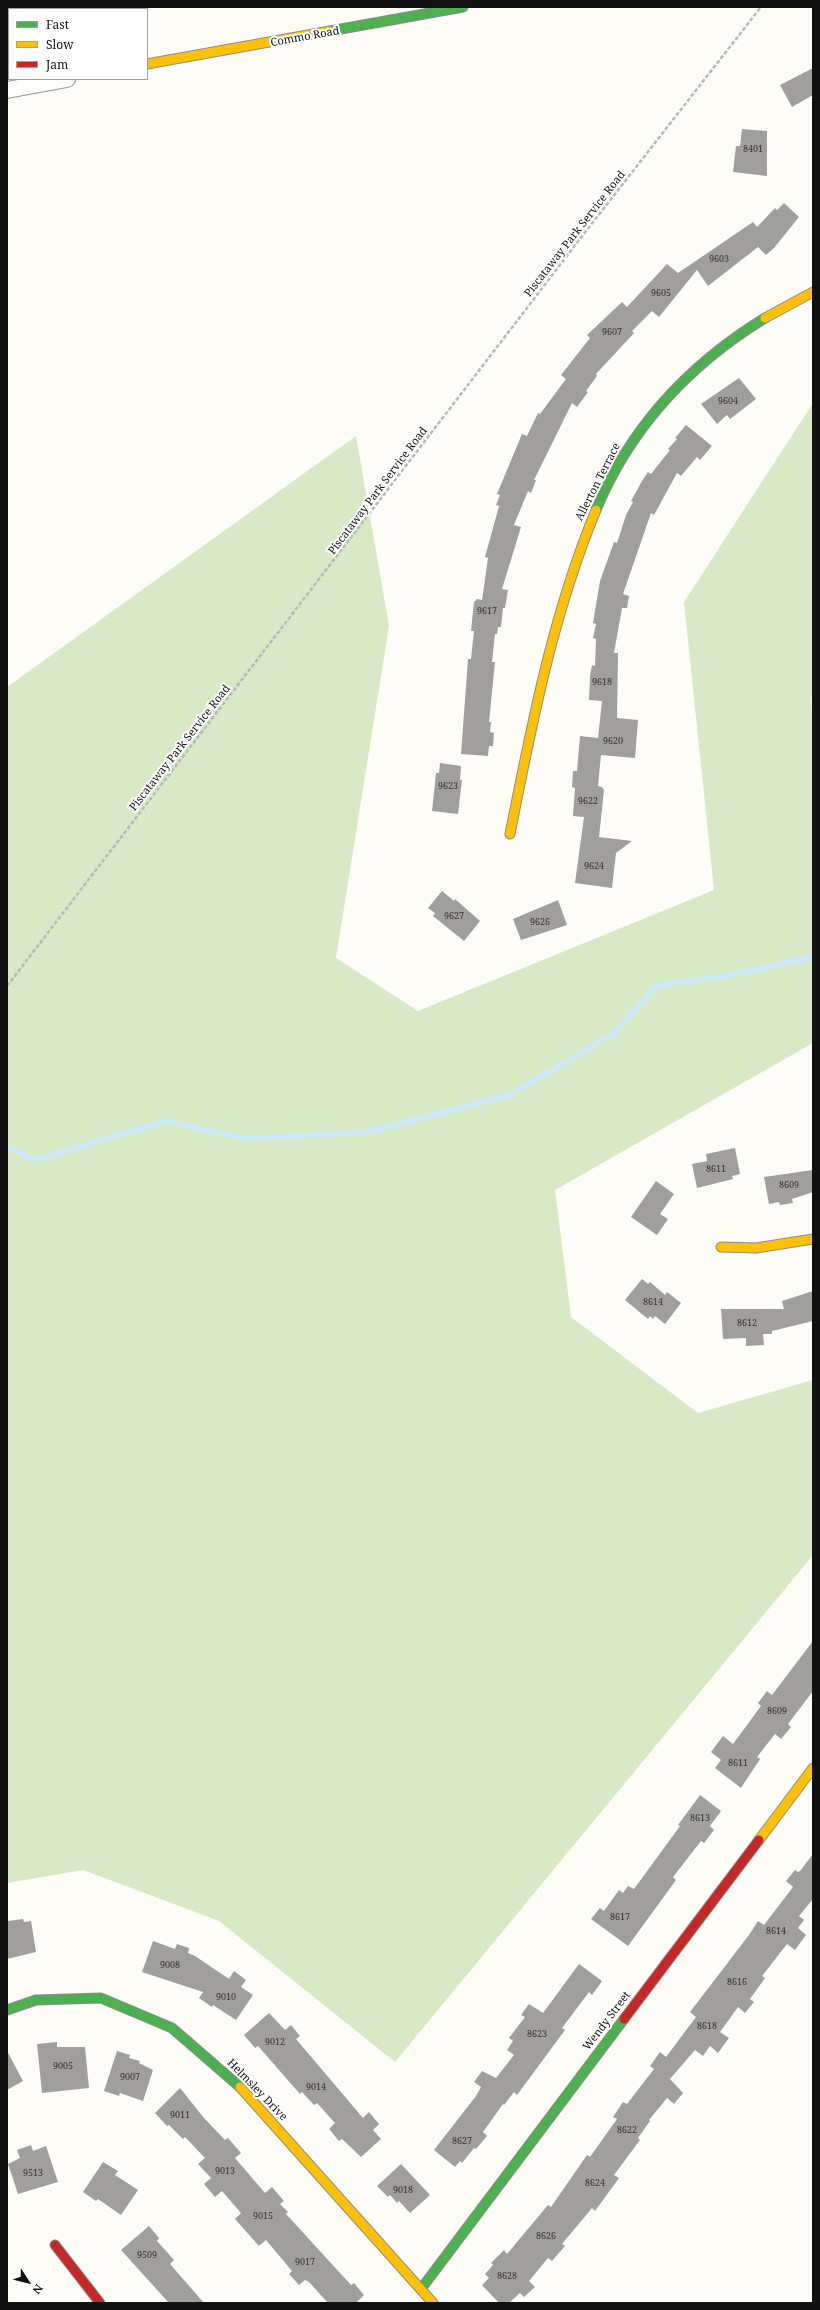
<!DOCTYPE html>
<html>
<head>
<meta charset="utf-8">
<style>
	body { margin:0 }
	#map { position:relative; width:820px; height:2310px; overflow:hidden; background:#fdfcf7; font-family:"Noto Serif",serif }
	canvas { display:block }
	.frame { position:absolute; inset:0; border:8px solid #111; pointer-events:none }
	.legend { position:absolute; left:8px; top:8px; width:140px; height:72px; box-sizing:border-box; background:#fff; border:1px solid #a0a0a0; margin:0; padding:5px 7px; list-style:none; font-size:12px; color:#111 }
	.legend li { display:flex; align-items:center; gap:8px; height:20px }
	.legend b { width:20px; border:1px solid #a0a0a0 }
	.north { position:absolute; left:8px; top:2262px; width:40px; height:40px; -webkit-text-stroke:3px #fff; paint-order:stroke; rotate:126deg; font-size:11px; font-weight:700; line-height:16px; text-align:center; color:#111 }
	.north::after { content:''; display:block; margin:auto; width:14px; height:18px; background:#111; clip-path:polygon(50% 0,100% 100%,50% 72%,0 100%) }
</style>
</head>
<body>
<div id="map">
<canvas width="820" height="2310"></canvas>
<div class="frame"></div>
<ul class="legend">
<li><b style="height:5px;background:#4caf50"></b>Fast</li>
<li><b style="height:5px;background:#ffc107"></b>Slow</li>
<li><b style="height:5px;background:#c62828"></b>Jam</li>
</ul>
<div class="north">N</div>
</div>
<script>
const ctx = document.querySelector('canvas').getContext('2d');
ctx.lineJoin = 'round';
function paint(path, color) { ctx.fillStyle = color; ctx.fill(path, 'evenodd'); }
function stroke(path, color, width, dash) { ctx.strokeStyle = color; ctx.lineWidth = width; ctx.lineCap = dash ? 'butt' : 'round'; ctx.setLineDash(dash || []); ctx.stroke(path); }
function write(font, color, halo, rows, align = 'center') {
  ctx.font = font + ' "Noto Serif",serif'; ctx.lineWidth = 4; ctx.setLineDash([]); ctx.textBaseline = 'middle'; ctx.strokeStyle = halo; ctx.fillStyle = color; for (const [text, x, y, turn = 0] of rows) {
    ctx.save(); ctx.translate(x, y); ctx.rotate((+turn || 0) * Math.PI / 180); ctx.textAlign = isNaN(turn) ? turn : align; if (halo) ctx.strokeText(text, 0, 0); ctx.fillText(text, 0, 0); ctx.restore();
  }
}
paint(new Path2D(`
	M813,403V691L811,699L813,716V1043L555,1190L571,1317L698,1413L813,1380V1555L395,2062L219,1921L83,1870L7,1883V687L356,436L389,626L336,958L418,1011L714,890L684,602Z`), '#d8eac5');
stroke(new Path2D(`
	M7,1147L35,1160L166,1121L245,1139L368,1132L510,1095L613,1034L656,986L727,976L813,957`), '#cde8f7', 5.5);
paint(new Path2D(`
	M813,68V95L792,107L780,85Z
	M742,129L767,131V176L733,172L736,146H740Z
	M784,203L799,217L774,248L766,255L758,247L708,286L697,270L659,317L652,311L632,331L634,333L596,374L597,376L586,391L588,392L577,407L572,403L534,480H536L531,493L528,491L514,525L521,527L502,589L508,590L505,608H503L501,627H498L497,634H495L492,662H495L489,722H491L490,732L494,733L493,746H489L488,756L461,754L468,659H471L474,631H471L474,602L477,599L482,600L488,558L485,557L499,506L496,505L500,495L497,494L522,434L527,436L538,413L540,414L566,379L561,375L590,338L587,335L622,302L627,307L667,264L678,273L753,222L757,227L775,208L777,210Z
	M739,378L756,399L730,419L727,415L717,424L701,404Z
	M686,425L712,446L700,460L697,457L681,476L677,473L654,515L651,513L623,594L629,596L627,608H622L614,653H618L617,718L638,720L635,758L601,755L598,786L602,787L604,790L599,837L632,841L616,853L612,888L575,883L584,817L573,816L575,788L572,787L573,771H577L580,736L598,738L602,701L589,700L590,676L592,665L595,666L596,639L593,638L596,624L593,623L600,581L614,542L617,543L626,515L633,502L631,501L642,481L648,472L651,474L670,450L668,449L677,439L675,438Z
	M440,763L461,766L460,780H462L458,814L432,811L436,773H439Z
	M442,891L454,901L455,899L480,921L464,941L433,916L435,913L428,908Z
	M558,900L567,925L521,940L513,919Z
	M735,1148L740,1174L732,1176L733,1179L697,1188L692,1164L707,1161L706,1154Z
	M813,1170V1192L792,1199L793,1203L780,1205L779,1202L769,1204L764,1177Z
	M656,1181L674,1194L660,1214L668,1219L657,1235L631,1217Z
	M642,1279L648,1284L650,1282L665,1295L667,1292L681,1303L665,1324L655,1316L653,1319L650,1316L648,1319L625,1300Z
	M813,1291V1321L772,1331V1334H763L764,1345L746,1346V1338L723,1339L721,1309H784L782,1301Z
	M813,1641V1691L788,1724L791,1727L781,1739L775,1734L757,1757L760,1759L741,1788L715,1768L721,1760L711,1752L723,1736L733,1744L761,1706L758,1703L767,1691L772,1695Z
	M700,1795L721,1811L710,1826L714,1830L704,1843L701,1841L673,1877L676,1880L628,1946L591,1919L600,1908L604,1911L619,1890L623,1893L628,1886L634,1889L680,1826L678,1825Z
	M813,1854V1899L799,1916L804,1920L798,1928L806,1935L795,1950L787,1944L762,1976L765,1978L750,1999L754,2002L745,2013L738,2007L720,2032L729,2038L718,2053L710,2046L703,2056L695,2050L670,2079L683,2093L674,2104L667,2098L649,2120L650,2121L638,2138L640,2140L614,2175L619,2178L595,2211L592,2208L562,2244L565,2246L552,2261L548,2258L529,2281L535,2287L524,2297L520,2293L509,2303H499L482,2285L489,2278L485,2274L493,2265L491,2263L504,2250L507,2254L548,2205L551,2207L587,2155L590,2157L617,2119L613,2117L623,2102L627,2104L654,2069L650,2066L660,2052L666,2057L696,2017L690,2012L749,1935L758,1921L764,1925L793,1887L786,1881L795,1870L798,1872L800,1871Z
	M23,1919L24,1922L31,1921L36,1952L7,1959L8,1921Z
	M153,1941L175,1949L177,1944L189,1948L188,1953L195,1956L229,1979L234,1971L246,1980L241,1987L253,1995L236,2020L213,2005L212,2007L199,1998L203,1992L142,1972Z
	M579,1964L602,1981L592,1995L589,1992L562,2028L565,2030L517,2095L514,2092L504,2105L503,2104L483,2132L487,2136L476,2149L474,2148L462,2163L460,2161L455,2167L434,2150L476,2096L481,2087L474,2082L482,2071L496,2078L514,2055L507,2050L513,2041L509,2038L525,2017L521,2015L529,2004L543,2013Z
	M269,2013L285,2030L291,2025L300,2036L296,2039L363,2118L369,2112L379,2124L373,2130L381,2139L361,2157L342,2139L339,2141L329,2129L335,2123L317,2103L314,2105L302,2092L300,2094L258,2046L255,2048L244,2035Z
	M57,2042V2047H85L89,2088L42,2093L37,2044Z
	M7,2051L23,2081L7,2090Z
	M117,2051L130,2055L129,2058L140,2061L139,2063L153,2070L143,2101L120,2093L119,2096L104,2091Z
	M180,2088L204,2118L225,2140L228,2138L241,2153L235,2158L265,2193L272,2187L284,2201L280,2204L288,2212L286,2214L351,2285L354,2283L364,2295L356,2303H328L309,2282L305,2280L299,2285L289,2274L292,2271L266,2240L259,2246L235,2219L241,2213L222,2191L215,2197L204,2184L211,2178L198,2164L205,2158L185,2137L183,2139L169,2125L167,2126L155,2113Z
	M31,2145L33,2151L46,2146L58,2182L18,2194L8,2164L20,2158L17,2150Z
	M103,2162L118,2171L115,2175L138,2190L121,2215L98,2199L96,2201L83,2192Z
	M401,2164L430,2195L410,2213L399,2201L397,2203L390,2195L388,2197L377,2186Z
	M149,2226L159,2238L157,2241L174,2260L170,2264L204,2303H169L121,2250Z`), '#a19f9c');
const street = new Path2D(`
	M7,90L67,79`);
const fast = new Path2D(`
	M330,31L463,7
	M596,510C630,428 690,364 765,318
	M7,2010L36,2000L101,1998L172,2028L240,2087
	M421,2289L624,2019`);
const slow = new Path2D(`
	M147,64L330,31
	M765,318L813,292
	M510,834C532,723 553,614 596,510
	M721,1247L756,1248L813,1239
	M759,1840L813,1768
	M240,2087L433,2303`);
const jam = new Path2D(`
	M624,2019L759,1840
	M55,2245L100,2303`);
stroke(street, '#979795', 18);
stroke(fast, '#8e8d8b', 11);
stroke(slow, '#8e8d8b', 11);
stroke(jam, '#8e8d8b', 11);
stroke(new Path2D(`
	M7,986L576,244L761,7`), '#b9b9b8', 2.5, [4, 2]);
stroke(street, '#fffffe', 16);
stroke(fast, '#4caf50', 9);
stroke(slow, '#ffc107', 9);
stroke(jam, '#c62828', 9);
write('9px', '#353434', null, [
	["8401",753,149],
	["9603",719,259],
	["9605",661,293],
	["9607",612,332],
	["9604",728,401],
	["9617",487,611],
	["9618",602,682],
	["9620",613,741],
	["9623",448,786],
	["9622",588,801],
	["9624",594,866],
	["9627",454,916],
	["9626",540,922],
	["8611",716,1169],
	["8609",789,1185],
	["8614",653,1302],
	["8612",747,1323],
	["8609",777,1711],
	["8611",738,1763],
	["8613",700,1818],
	["8617",620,1917],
	["8614",776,1931],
	["9008",170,1965],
	["8616",737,1982],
	["9010",226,1997],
	["8618",707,2026],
	["8623",537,2034],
	["9012",275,2042],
	["9005",63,2066],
	["9007",130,2077],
	["9014",316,2087],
	["9011",180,2115],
	["8622",627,2130],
	["8627",462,2141],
	["9013",225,2171],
	["9513",33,2173],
	["8624",595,2183],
	["9018",403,2190],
	["9015",263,2216],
	["8626",546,2236],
	["9509",147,2255],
	["9017",305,2262],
	["8628",507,2276]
]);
write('11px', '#111', '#fff', [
	["Commo Road",305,37,-10],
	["Piscataway Park Service Road",575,234,-52],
	["Allerton Terrace",598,482,-63],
	["Piscataway Park Service Road",378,491,-53],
	["Piscataway Park Service Road",180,748,-52],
	["Wendy Street",607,2021,-53],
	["Helmsley Drive",257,2090,46]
]);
</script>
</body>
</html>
